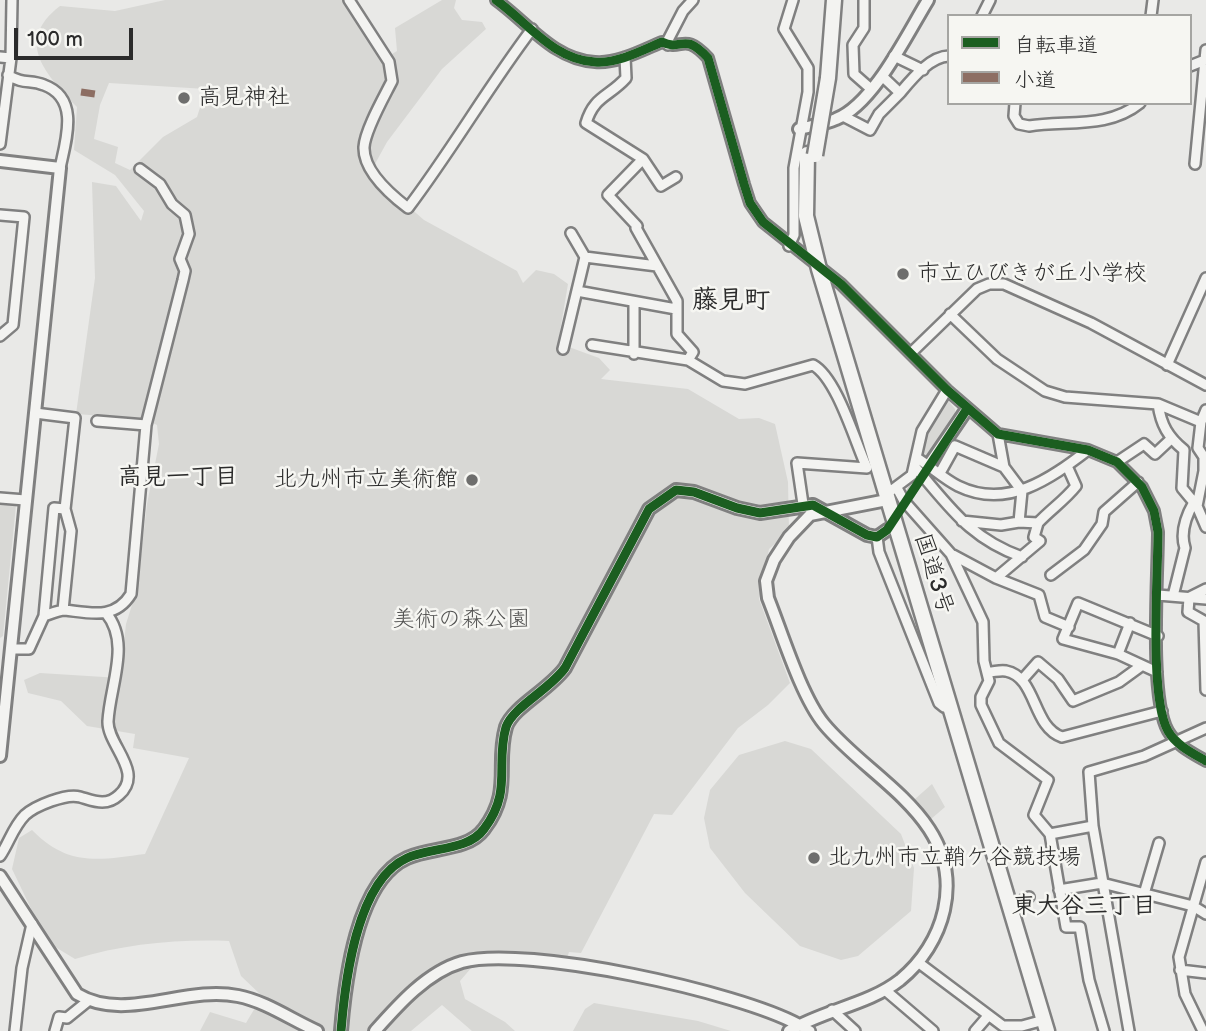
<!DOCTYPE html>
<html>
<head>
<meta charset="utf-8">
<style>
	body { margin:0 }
	#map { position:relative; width:1206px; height:1031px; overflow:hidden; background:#e9e9e7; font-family:"Balsamiq Sans","Klee One",sans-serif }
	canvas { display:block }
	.legend { position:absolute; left:947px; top:14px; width:245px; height:91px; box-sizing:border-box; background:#f6f6f2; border:2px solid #a5a5a2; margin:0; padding:9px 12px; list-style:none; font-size:21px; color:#2b2b2b }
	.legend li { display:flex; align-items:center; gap:14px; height:35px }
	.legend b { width:35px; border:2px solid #a5a5a2 }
	.scale { position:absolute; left:14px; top:28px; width:119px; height:32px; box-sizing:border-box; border:4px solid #2b2b2b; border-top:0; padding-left:9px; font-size:21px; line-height:24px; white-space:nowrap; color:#2b2b2b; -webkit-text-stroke:5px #f6f6f2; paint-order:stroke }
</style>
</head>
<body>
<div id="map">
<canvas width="1206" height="1031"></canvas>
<ul class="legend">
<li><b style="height:9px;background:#1b5e20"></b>自転車道</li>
<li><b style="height:9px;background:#8d6e63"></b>小道</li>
</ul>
<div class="scale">100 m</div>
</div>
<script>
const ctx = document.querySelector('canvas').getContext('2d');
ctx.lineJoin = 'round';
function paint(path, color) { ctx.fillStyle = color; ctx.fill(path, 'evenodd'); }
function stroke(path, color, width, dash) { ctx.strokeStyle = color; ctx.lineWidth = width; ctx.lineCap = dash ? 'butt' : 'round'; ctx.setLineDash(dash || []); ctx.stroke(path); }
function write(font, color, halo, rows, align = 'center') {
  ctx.font = font + ' "Balsamiq Sans","Klee One",sans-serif'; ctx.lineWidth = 5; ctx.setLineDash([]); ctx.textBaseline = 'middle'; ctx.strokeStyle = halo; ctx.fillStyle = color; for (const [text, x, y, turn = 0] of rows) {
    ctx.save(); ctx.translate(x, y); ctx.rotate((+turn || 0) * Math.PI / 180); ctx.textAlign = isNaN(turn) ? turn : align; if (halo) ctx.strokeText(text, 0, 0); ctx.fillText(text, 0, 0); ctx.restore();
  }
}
paint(new Path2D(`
	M165,0H343L382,60L397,51L395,28L442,0H456L454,8L462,20L482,22L486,29L442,69L387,142L370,173L424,220L517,271L523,283L536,270L554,274L568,284L558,343L599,358L610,370L601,379L688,389L739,419L759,418L775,424L788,482L789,531L769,549L759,599L790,683L768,705L738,728L672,815L654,814L581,953L569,952L567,958L484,953L460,981L465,999L505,1022L515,1031H472L442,1005L411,1031H200L210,1012L246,1023L262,996L241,976L229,941C178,939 124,944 75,959L47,942L12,869L19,838L32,830C68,867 99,860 145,854L189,758L133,748L135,734L87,726L61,701L28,693L24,680L40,673L120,678L126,624L137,589L147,504L159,444L157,425L145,419L76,414L95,278L92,182L116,186L141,221L144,211L115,175L74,150L77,107C47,75 13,42 60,6L115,11ZM109,83L206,89L197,117L163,137L130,170L115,163L118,147L94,139L100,105Z
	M946,398L955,409V415L927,460L921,457C920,434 936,417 946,398Z
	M0,504L16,505L3,636L0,638Z
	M785,741L811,749L901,834L914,868L911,911L858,956L841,960L800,946L745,893L710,848L704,818L710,790L739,755Z
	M932,784L945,807L931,819L915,799Z
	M594,1003L698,1021L731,1031H573L585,1009Z`), '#d8d8d5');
stroke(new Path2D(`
	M892,521L931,462`), '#c3c3c1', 10, [10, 5]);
const minor = new Path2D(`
	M349,0L389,62L392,81C384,97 365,130 364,147C363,171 391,195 408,208C452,150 488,87 532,29
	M496,0C528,23 554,60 595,62C617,64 643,50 662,42C683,52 683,31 708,58L744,184L750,203L763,222L841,284L947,390L998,434L1088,450L1117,462L1142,487L1154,511L1158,532C1158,575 1149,698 1168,731C1176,745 1192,753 1206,761
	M864,0V28L853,45L854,74L871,89
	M982,16L990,0
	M1151,16L1153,0
	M668,45V40L683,11L693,0
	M894,56L923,70
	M0,57L11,58
	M625,57L626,78C609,97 594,96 586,123L643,159L661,186L676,177
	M1190,66L1205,60L1206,50
	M8,75C24,85 30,79 44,85C80,98 66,140 60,168
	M882,76L900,93C911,80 930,56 949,56
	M1015,103L1014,116L1019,124L1029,126C1067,120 1108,129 1140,103
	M843,116L870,130L879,114L900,93
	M0,144L11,58L12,0
	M643,159L608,195L637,226L636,228L677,301V334L693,352L688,360
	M1195,164L1205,60
	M0,215L24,217L13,325L0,336
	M571,233L585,257L657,266
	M789,246L794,235V168L808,92V68L784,29L793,0
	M577,291L676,309
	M634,302V354
	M950,314L997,359L1045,391L1065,397L1158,404L1201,422
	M592,345L688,360L723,381L745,384L813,365C837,378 855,442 867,468L797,463L803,504
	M563,349L585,257
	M912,352L977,289L989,284H1004L1091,323L1206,385
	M1167,365L1206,278
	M1158,404C1161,425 1168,437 1184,450L1182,488L1197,506
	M1206,410L1201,422L1198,448L1204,457V471L1197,506L1206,527
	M35,413L75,418L65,509L71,531L63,610
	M97,421L146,425
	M917,458C930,466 944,479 958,486C1007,510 1050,479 1088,450
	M1117,462L1144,444L1155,454L1171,439
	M915,467C950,507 969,538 1022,557
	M940,473L955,446L1004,467
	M897,488L904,501L951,554L983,622L984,661L989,681L981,697V705L999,743L1048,780L1034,815L1050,834L1093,826
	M892,490L912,475L922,431L947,390
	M0,498L25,500
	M962,521L1001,525L1019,522
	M1038,523C1051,509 1064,501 1076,486L1067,466
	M877,537L879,552L939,703L944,707L950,706
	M953,555L996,578L1039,595L1045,617L1069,627
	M1051,575L1084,550L1102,524L1104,512L1138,482
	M996,578L1040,541L1034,537L1038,523L1019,522L1022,491L1004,467L998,434
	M1158,595L1206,599
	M1173,596L1185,548C1180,533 1186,516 1194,502
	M1190,597L1206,589
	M1189,598L1188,612L1204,621L1206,690
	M44,616C50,614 59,610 65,610C91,613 115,620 131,594L146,425L183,280L185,271L180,259L189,234L185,215L172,204L160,184L140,169
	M12,649H29L44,616L54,508L65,509
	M1118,654L1130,623
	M989,672C994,672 1000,670 1006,671C1037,677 1032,727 1062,737L1162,711
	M1157,672L1118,654L1063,639L1078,603L1158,636
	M1022,680L1038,662L1058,679L1073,701L1119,682L1141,666
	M1050,834L1066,927H1080L1089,980L1104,1031
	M0,856C9,843 13,827 25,815C35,806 66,793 80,797C94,801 106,807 119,795C145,772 107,745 108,721C110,685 131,643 106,613
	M1059,890L1102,883L1193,906L1206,914
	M1144,894L1159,843
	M1024,899L1029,897
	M919,963L1003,1026H1022L1044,1020
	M1180,970L1206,973
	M885,990L933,1031
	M832,1010L855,1031
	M799,1025L810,1031
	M15,1031L22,968L32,924
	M55,1031L59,1017L67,1018L88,1001
	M975,1031L988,1016
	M1129,1031L1093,826L1089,772L1144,756L1206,728
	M1203,1031L1185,994L1179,957L1206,862`);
const tertiary = new Path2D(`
	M799,129C811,126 825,124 836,119C874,104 907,34 928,0
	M0,161L60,168L0,756
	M931,462L967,409
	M0,876L77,994C125,1023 185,985 238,996C265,1001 292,1020 317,1031
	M341,1031C345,982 356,881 407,858C431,847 468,851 484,829C513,791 495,765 506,727C513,707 549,690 565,668L649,509L676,490L694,492L737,508L760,513L813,505L867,535L877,537L887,530
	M375,1031C398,1005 427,972 462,962C527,945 739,992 799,1025
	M789,1031C823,1010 868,1005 900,980C922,962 938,937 944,910C964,819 871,781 824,724C801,696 782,633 768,598L766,581L774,560L789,537L810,515L887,500`);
const trunk = new Path2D(`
	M828,78L834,0
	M807,154L806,216L819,269L1047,1031`);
stroke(minor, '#808080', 14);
stroke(tertiary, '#808080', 16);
stroke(trunk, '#808080', 19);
stroke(minor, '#f3f3f1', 9);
stroke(tertiary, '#f3f3f1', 10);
stroke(trunk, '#f3f3f1', 14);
const trunkBridge = new Path2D(`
	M815,155L828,78`);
stroke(trunkBridge, '#808080', 19, []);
stroke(trunkBridge, '#f3f3f1', 14);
stroke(new Path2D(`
	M81,92L101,95`), '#8d6e63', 7, [14, 7]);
stroke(new Path2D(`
	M496,0C528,23 554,60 595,62C617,64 643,50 662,42C683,52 683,31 708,58L744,184L750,203L763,222L841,284L947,390L998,434L1088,450L1117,462L1142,487L1154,511L1158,532C1158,575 1149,698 1168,731C1176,745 1192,753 1206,761
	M341,1031C345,982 356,881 407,858C431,847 468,851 484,829C513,791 495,765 506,727C513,707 549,690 565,668L649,509L676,490L694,492L737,508L760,513L813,505L867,535L877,537L887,530L967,409`), '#1b5e20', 9);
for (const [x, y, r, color] of [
	[184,98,7,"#6e6e6d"],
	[903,274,7,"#6e6e6d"],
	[472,480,7,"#6e6e6d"],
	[814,858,7,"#6e6e6d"]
]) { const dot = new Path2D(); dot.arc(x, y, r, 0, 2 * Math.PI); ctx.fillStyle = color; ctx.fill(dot); stroke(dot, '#f6f6f2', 2.5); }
write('23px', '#2b2b2b', '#f6f6f2', [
	["高見神社",198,98],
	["市立ひびきが丘小学校",917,274],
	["北九州市立美術館",458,480,"right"],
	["北九州市立鞘ケ谷競技場",828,858]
], 'left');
write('23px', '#2b2b2b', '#f6f6f2', [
	["国道3号",933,574,73]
]);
write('23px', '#535352', '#f6f6f2', [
	["美術の森公園",461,620]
]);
write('bold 24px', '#2b2b2b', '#f6f6f2', [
	["高見一丁目",178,478],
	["東大谷三丁目",1084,907]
]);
write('bold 26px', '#2b2b2b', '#f6f6f2', [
	["藤見町",731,301]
]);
</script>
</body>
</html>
